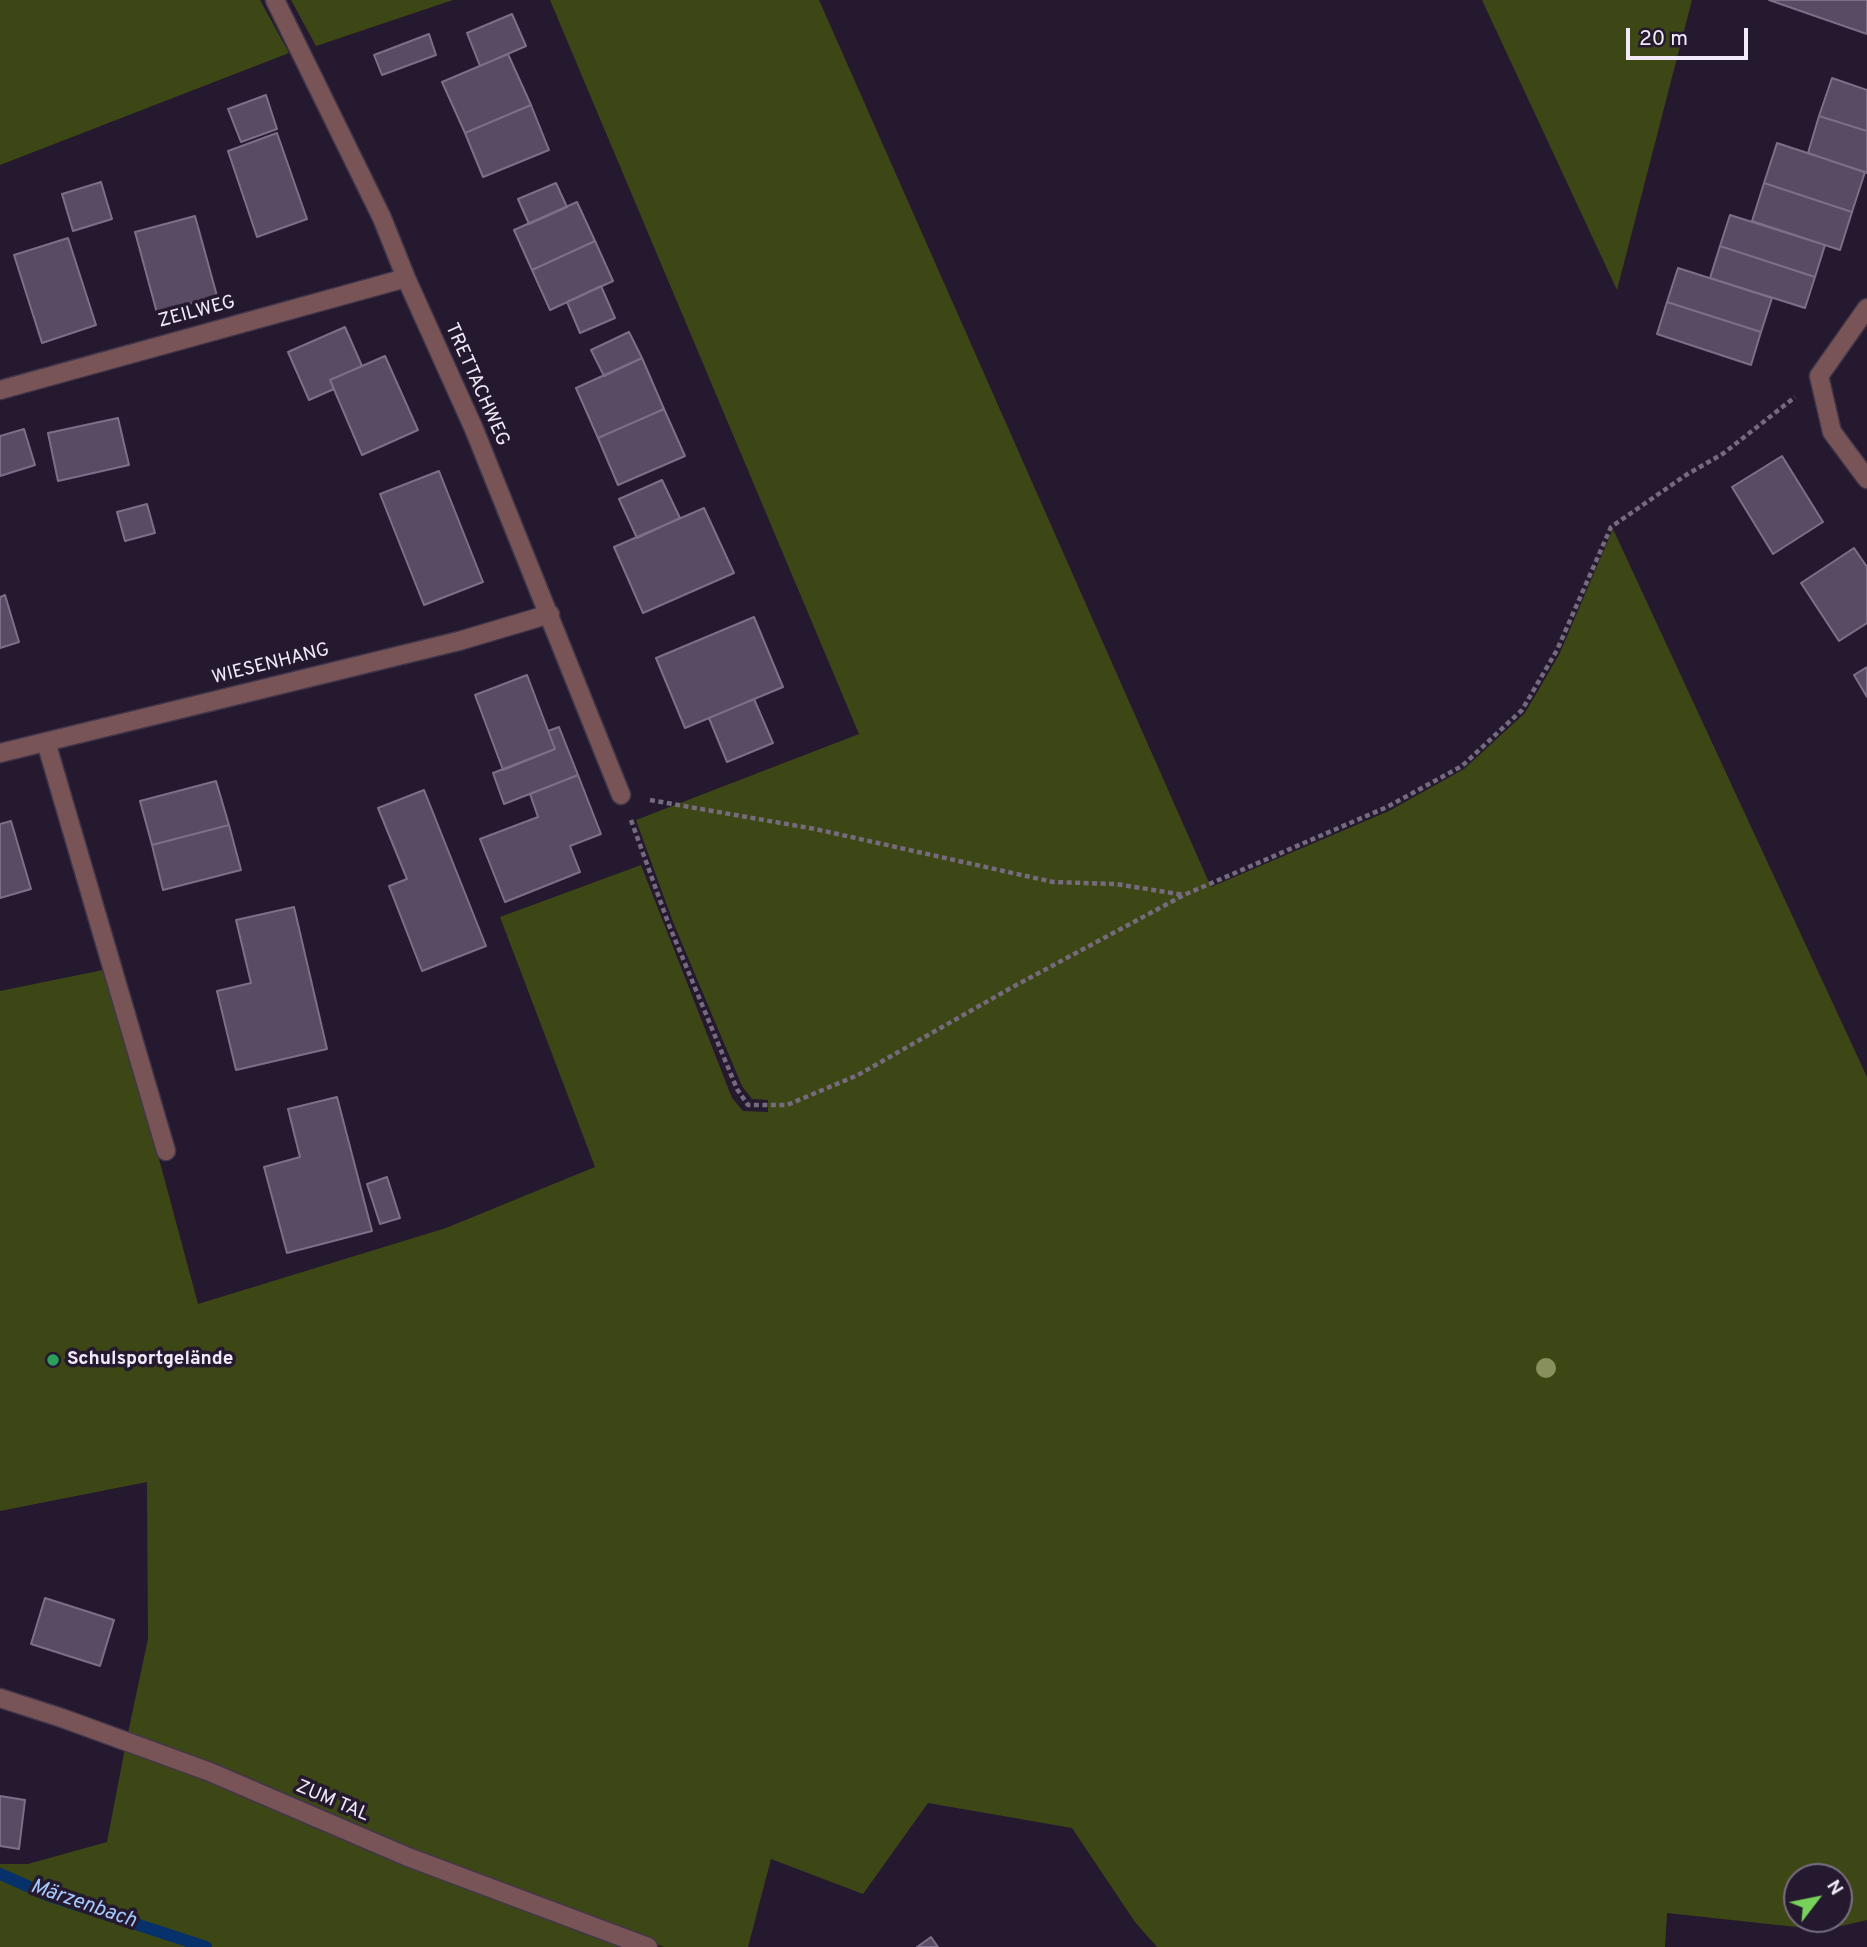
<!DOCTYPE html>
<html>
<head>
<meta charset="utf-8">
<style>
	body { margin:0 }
	#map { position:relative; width:1867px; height:1947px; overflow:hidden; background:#25192f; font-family:Overpass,sans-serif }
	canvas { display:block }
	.north { position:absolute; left:1783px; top:1863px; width:70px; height:70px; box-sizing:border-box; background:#25192f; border:2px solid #776d80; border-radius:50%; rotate:58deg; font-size:19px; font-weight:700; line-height:28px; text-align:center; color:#f2eaf9 }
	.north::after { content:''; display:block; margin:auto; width:24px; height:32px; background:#76d25a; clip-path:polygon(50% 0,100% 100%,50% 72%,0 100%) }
	.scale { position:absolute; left:1626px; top:28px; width:122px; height:32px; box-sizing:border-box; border:4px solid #f2eaf9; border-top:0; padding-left:9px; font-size:21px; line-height:24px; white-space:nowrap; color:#f2eaf9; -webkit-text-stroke:5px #25192f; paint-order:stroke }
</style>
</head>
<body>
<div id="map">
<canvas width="1867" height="1947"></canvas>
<div class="north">N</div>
<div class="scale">20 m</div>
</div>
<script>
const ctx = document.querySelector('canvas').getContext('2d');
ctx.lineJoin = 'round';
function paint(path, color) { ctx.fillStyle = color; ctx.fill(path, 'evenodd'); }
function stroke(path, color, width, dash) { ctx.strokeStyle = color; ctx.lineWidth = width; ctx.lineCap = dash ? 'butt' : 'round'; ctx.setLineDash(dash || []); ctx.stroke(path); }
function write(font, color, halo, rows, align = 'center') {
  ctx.font = font + ' Overpass,sans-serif'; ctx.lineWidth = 7; ctx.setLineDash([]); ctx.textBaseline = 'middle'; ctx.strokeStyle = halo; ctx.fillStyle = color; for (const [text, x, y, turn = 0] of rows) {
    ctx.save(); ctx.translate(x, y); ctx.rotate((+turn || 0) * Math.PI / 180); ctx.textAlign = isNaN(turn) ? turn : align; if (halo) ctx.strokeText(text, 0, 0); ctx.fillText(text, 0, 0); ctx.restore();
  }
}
paint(new Path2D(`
	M0,0H260L289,53L0,165Z
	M291,0H453L316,46Z
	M550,0H819L1211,887L1389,811L1464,769L1525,713L1559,655L1613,529L1867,1077V1920L1824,1930L1667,1913L1665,1947H1157L1135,1922L1072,1828L928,1803L863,1894L771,1859L748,1947H664L408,1851L128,1733L148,1639L147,1482L0,1511V991L108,969L198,1304L446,1228L595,1167L500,917L641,865L732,1098L743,1111L768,1112V1100L752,1099L742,1086L673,922L636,820L859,734ZM1797,1877H1839V1919H1797Z
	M1482,0H1692L1617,290Z
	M125,1748L405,1863L630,1947H0V1864H28L107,1842Z`), '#3d4715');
stroke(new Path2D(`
	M0,1874L50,1896L206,1947`), '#07316a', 12);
const building = new Path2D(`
	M1769,0H1867V34Z
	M512,14L526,46L480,66L467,33Z
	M429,34L436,55L382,75L374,55Z
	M508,54L531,105L465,133L442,82Z
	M1832,78L1867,90V131L1819,116Z
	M266,95L277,129L241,142L228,109Z
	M531,105L549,150L483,177L465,133Z
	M1819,116L1867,131V173L1808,153Z
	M277,133L307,219L257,237L228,151Z
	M1777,143L1865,172L1852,212L1764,183Z
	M101,182L112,219L73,231L62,194Z
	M556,183L567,207L529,224L518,199Z
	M1764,183L1852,212L1840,250L1752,221Z
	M577,202L595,241L532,270L514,230Z
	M1730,215L1825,245L1815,277L1720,246Z
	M195,216L217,296L157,313L135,232Z
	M68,238L96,325L42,343L14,255Z
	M595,241L613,281L550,310L532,270Z
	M1720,246L1815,277L1805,308L1710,278Z
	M1678,268L1772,298L1761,332L1667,302Z
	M601,286L615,318L580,333L567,302Z
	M1667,302L1761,332L1751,365L1657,334Z
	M345,327L362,366L330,380L334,389L309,400L288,352Z
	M629,332L642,358L604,376L591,350Z
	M385,356L418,430L362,455L330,380Z
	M642,358L664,409L598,438L576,388Z
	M664,409L685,456L618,485L598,438Z
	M118,418L129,465L58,481L48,433Z
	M24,429L35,465L0,476V436Z
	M1782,456L1823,522L1773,554L1732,487Z
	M439,471L483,582L424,605L380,494Z
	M662,480L680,518L637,538L619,499Z
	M147,504L155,533L125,541L117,512Z
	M704,508L734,573L643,613L614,547Z
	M1854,548L1867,567V623L1839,641L1801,583Z
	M5,595L19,642L0,648V597Z
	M754,617L783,687L685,728L656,658Z
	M1867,667V697L1854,675Z
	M527,675L555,749L503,770L475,695Z
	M754,699L773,743L727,762L709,718Z
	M559,727L578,775L504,804L493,773L555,749L548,731Z
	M578,775L601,834L570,846L580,872L505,902L480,839L538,817L530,794Z
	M216,781L229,825L152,845L140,801Z
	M424,790L486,946L422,971L389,886L407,879L378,808Z
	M11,821L31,889L0,898V824Z
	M229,825L241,870L163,890L152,845Z
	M294,907L327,1049L236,1070L217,991L251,983L236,920Z
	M337,1097L372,1231L287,1253L264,1167L300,1157L288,1109Z
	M387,1177L400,1218L380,1224L367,1184Z
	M45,1598L114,1620L100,1666L31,1644Z
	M0,1796L25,1800L19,1849L0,1846Z
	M931,1937L938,1947H917Z`);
paint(building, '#584b63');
stroke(building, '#7d6f89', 2);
const minor = new Path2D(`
	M275,0L382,218L406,278L474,429L621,795
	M1867,308L1819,376L1832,432L1867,479
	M0,390L406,278
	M46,742L166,1151
	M0,753L459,641L550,614
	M0,1698L62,1718L210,1772L408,1857L648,1947`);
stroke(minor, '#42364b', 21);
stroke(new Path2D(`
	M650,800L815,829L1053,882L1116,884L1184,895
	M631,820L669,925L737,1089L748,1105H787L858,1075L1009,989L1184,895L1387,807L1462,766L1522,710L1557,650L1611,527L1686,475L1724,453L1795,397`), '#756a7e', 4.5, [5, 3.5]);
stroke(minor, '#795456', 18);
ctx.fillStyle = '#88905d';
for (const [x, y] of [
	[1546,1368]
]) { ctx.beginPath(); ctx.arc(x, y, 10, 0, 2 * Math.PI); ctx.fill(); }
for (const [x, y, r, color] of [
	[53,1360,7,"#2e9e5b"]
]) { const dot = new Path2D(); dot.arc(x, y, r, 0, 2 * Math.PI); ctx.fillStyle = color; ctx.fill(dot); stroke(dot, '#25192f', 2.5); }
write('19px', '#f2eaf9', '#25192f', [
	["ZEILWEG",197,313,-15],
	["TRETTACHWEG",476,385,66],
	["WIESENHANG",271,665,-14],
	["ZUM TAL",332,1802,23]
]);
write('bold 19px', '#f2eaf9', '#25192f', [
	["Schulsportgelände",67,1360]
], 'left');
write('italic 21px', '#a4c7fc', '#25192f', [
	["Märzenbach",83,1905,19]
]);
</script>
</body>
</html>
